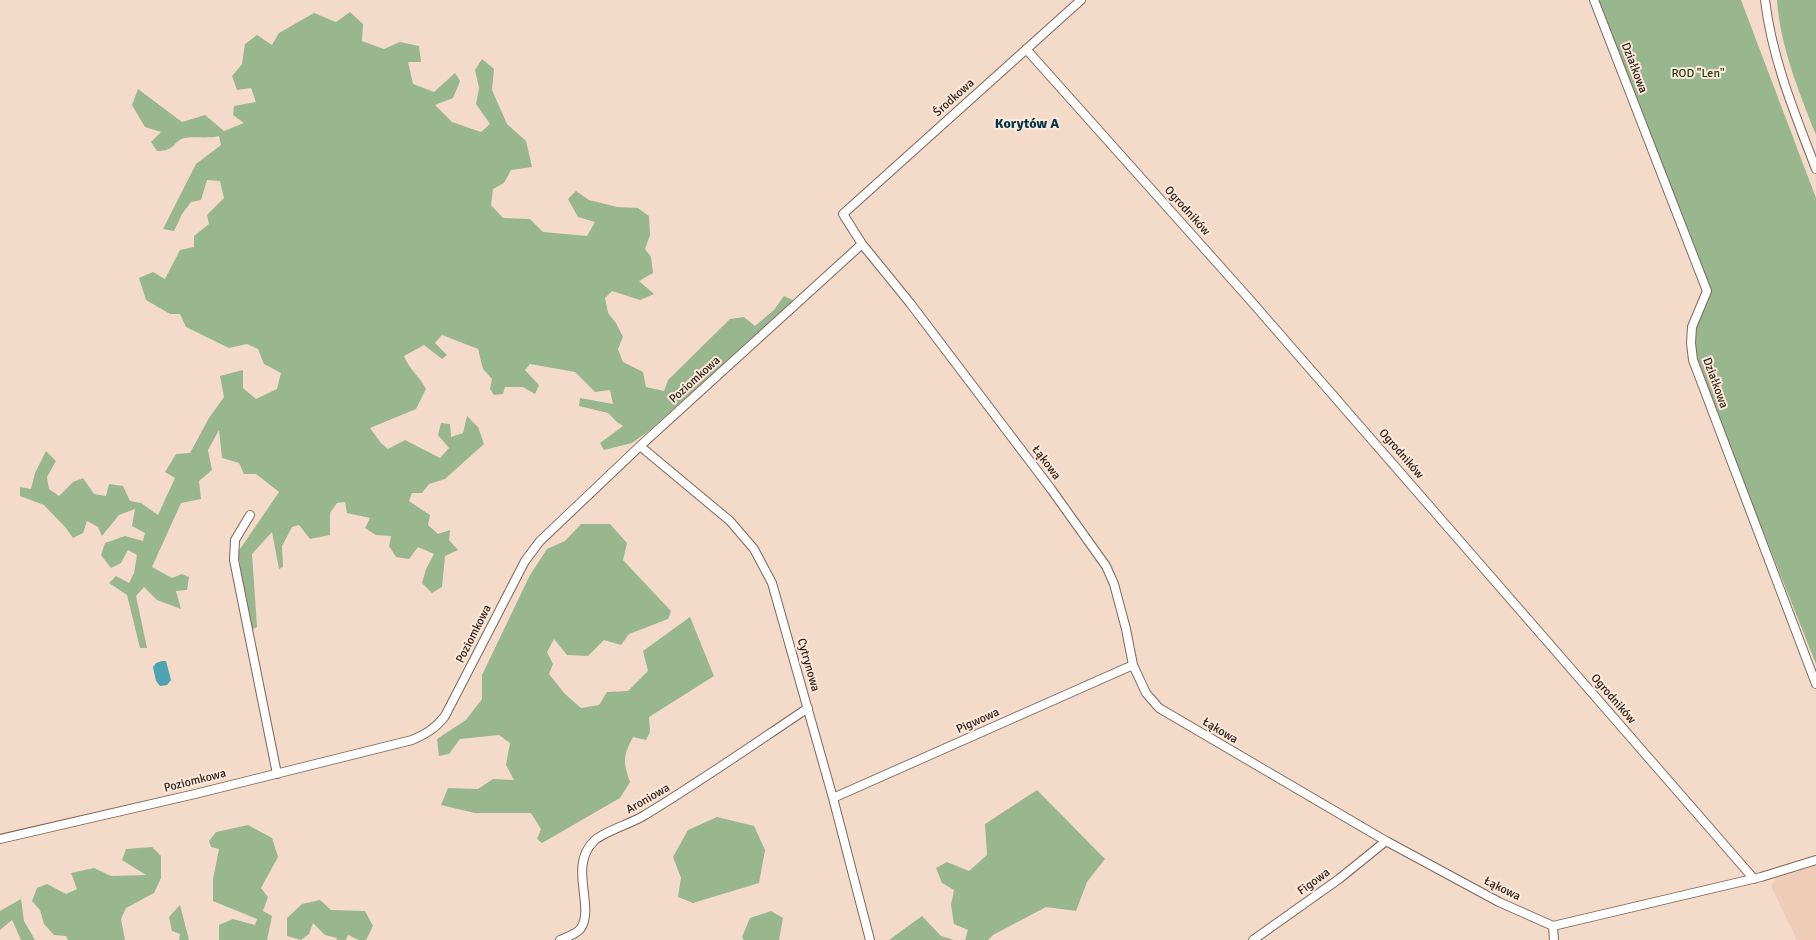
<!DOCTYPE html>
<html>
<head>
<meta charset="utf-8">
<style>
	body { margin:0 }
	canvas { display:block; background:#f3dac9 }
</style>
</head>
<body>
<canvas width="1816" height="940"></canvas>
<script>
const ctx = document.querySelector('canvas').getContext('2d');
ctx.lineJoin = 'round';
function paint(path, color) { ctx.fillStyle = color; ctx.fill(path, 'evenodd'); }
function stroke(path, color, width, dash) { ctx.strokeStyle = color; ctx.lineWidth = width; ctx.lineCap = dash ? 'butt' : 'round'; ctx.setLineDash(dash || []); ctx.stroke(path); }
function write(font, color, halo, rows, align = 'center') {
  ctx.font = font + ' Signika,sans-serif'; ctx.lineWidth = 4; ctx.setLineDash([]); ctx.textBaseline = 'middle'; ctx.strokeStyle = halo; ctx.fillStyle = color; for (const [text, x, y, turn = 0] of rows) {
    ctx.save(); ctx.translate(x, y); ctx.rotate((+turn || 0) * Math.PI / 180); ctx.textAlign = isNaN(turn) ? turn : align; if (halo) ctx.strokeText(text, 0, 0); ctx.fillText(text, 0, 0); ctx.restore();
  }
}
paint(new Path2D(`
	M1816,866V940H1797L1771,886L1776,878Z`), '#eecdb8');
paint(new Path2D(`
	M1598,0H1741L1816,198V664L1759,521L1756,519L1705,386L1706,382L1705,377H1701L1693,337L1703,309L1711,293Z
	M1777,0H1816V135C1799,92 1780,46 1777,0Z
	M350,12L363,24L362,41L384,49L400,42L419,46L421,62H408L413,84L434,92L455,73L460,81L453,98L435,105L452,122L481,132L490,124L476,104L479,88L475,70L482,59L494,69L492,90L507,124L526,141L532,167L511,170L504,183L493,189L491,205L503,218L530,219L543,232L587,236L595,222L578,217L568,199L576,191L589,200L617,207L638,208L649,216L650,235L645,249L651,257L653,273L639,281L654,294L640,300L612,291L605,298L608,313L616,323L623,337L618,349L623,362L643,372L646,387L664,391L668,380L730,319L744,317L755,326L774,310L784,296L795,301L650,430L632,443L604,450L600,443L623,426L617,422L608,413L579,406L580,398L613,404L610,390L595,392L575,372L530,364L525,370L539,385L535,394L523,387H505L503,394L494,395L490,389L492,379L483,369L478,349L442,335L435,343L447,355L442,359L424,345L404,356C409,369 420,377 426,389L416,409L370,428L381,443L388,449L405,440L440,458L449,448L438,435L441,423L450,424L451,437L463,433L467,416L478,427L484,444L445,479L429,484L422,493H412L409,501L430,515L428,525L438,534L450,530L449,540L458,550L445,556L442,587L432,593L422,583L426,569L434,554L418,547L409,559L396,557L389,546L391,536L376,535L365,528L370,518L347,513L345,502L337,503L330,513V535L310,539L299,525L292,527L282,546L283,567L279,569L272,532L252,554L257,627L251,630L238,552L279,492L256,474H244L239,463L222,458L219,430L208,450L212,470L199,481L201,499L181,503L152,567L172,578L182,574L189,577L187,590L176,591L181,609L157,600L144,587L136,596L147,648H140L127,595L109,583L116,576L129,583L134,573L137,555L128,550L121,563L111,568L101,555L105,543L125,536L143,541L145,533L132,526L135,509L119,515L102,536L98,527L87,521L83,533L73,538L66,528L44,505L20,496V487L31,489L35,473L46,451L56,461L47,477L49,489L59,496L73,482L83,478L94,494L106,496L109,484L123,486L130,501L141,503L158,515L175,478L165,472L176,454L190,453L209,418L224,397L220,376L243,370V388L256,399L277,389L281,373L264,364L258,349L247,344L229,348L186,327L180,314H170L146,300L139,278L153,272L165,279L180,250L194,247V236L209,224L207,215L224,198L220,181L207,180L201,200L191,202L182,214L174,231L163,229L196,164L221,145L219,136C208,139 193,136 184,138C172,142 176,151 157,151L151,142L161,132L145,127L132,105L138,89L182,122L205,115L224,131L244,123L233,115L234,106L256,102L251,88L237,90L232,76L242,64L245,44L257,35L272,45L279,33L314,13L336,22Z
	M581,524H610L627,543L623,560L671,611L668,619L629,634L621,645L604,640L588,656L567,655L554,639L547,652L553,664L549,674L565,694L581,708L599,705L607,692L628,691L648,671L643,651L690,617L714,676L649,717L650,732L646,740L633,737C623,756 623,762 630,782L620,798L542,843L537,839L541,829L531,813H475L441,805L448,788L478,789L493,779L514,780L506,765L510,743L499,735L460,739L449,754L439,756L437,739L466,720L482,699V675L530,575L547,549L565,541Z
	M1037,790L1105,859L1087,882L1076,911L1046,907L993,935L988,940H965L968,930L954,924L951,905L954,890L942,883L936,868L947,862L969,871L987,855L985,824Z
	M717,817L754,826L765,850L759,883L693,903L678,897L681,878L673,857L688,830Z
	M248,825L272,838L278,857L261,888L268,897L263,911L272,916L267,940H219V925L233,919L255,925L257,919L213,901V879L219,849L211,847L209,841L216,832Z
	M152,847L161,856V878L154,893L126,908L121,919L125,940H68L66,936L54,935L44,924L40,910L32,901L37,888L47,884L66,894L77,889L71,873L94,868L111,876L146,875L122,860L126,849Z
	M21,899L24,921L35,940H21L12,920L0,930V911Z
	M320,900L331,910L365,911L373,926L366,940H359L348,935L346,940H336L337,938L325,935L313,923L309,934L301,940L287,936V918L302,904Z
	M180,905L189,940H179L180,934L172,931L169,917Z
	M771,911L783,918L779,940H744L742,937L750,918Z
	M922,916L941,936L954,940H889Z`), '#99b78f');
paint(new Path2D(`
	M162,661H166L171,680L167,685L160,686L156,681L153,667L156,663Z`), '#4ca4b0');
const minor = new Path2D(`
	M1081,0L843,214L862,244L910,303L1051,489L1106,566L1114,584L1126,629L1133,665L1146,693L1159,708L1386,841L1499,902L1553,926L1761,877L1816,860
	M1594,0L1707,291L1692,327L1691,343L1693,360L1816,684
	M1765,0C1772,59 1795,114 1816,169
	M1026,49L1251,301L1754,879
	M640,446L730,521L754,549L772,583L833,798L870,940
	M250,515L235,540L234,560L277,774
	M833,798L1133,665
	M0,839L195,794L412,740C426,734 436,728 445,716L525,561L540,541L640,446L862,244
	M1553,926L1554,940
	M560,940C567,937 577,934 581,928C595,906 568,866 594,841C602,832 633,823 645,815C701,781 754,744 808,708
	M1253,940L1339,879L1386,841`);
stroke(minor, '#7d6758', 10);
stroke(minor, '#fff', 8);
write('12px', '#2c231c', '#fde8da', [
	["Działkowa",1634,68,69],
	["Środkowa",954,98,-42],
	["Ogrodników",1187,211,48],
	["Poziomkowa",695,380,-42],
	["Działkowa",1715,383,70],
	["Ogrodników",1401,454,49],
	["Łąkowa",1046,463,53],
	["Poziomkowa",474,634,-63],
	["Cytrynowa",808,665,74],
	["Ogrodników",1613,699,49],
	["Pigwowa",978,721,-24],
	["Łąkowa",1220,731,31],
	["Poziomkowa",195,781,-14],
	["Aroniowa",648,799,-30],
	["Figowa",1314,882,-36],
	["Łąkowa",1502,889,26]
]);
write('12px', '#1c410a', '#fde8da', [
	["ROD \"Len\"",1698,74]
]);
write('bold 14px', '#003446', '#fde8da', [
	["Korytów A",1027,124]
]);
</script>
</body>
</html>
